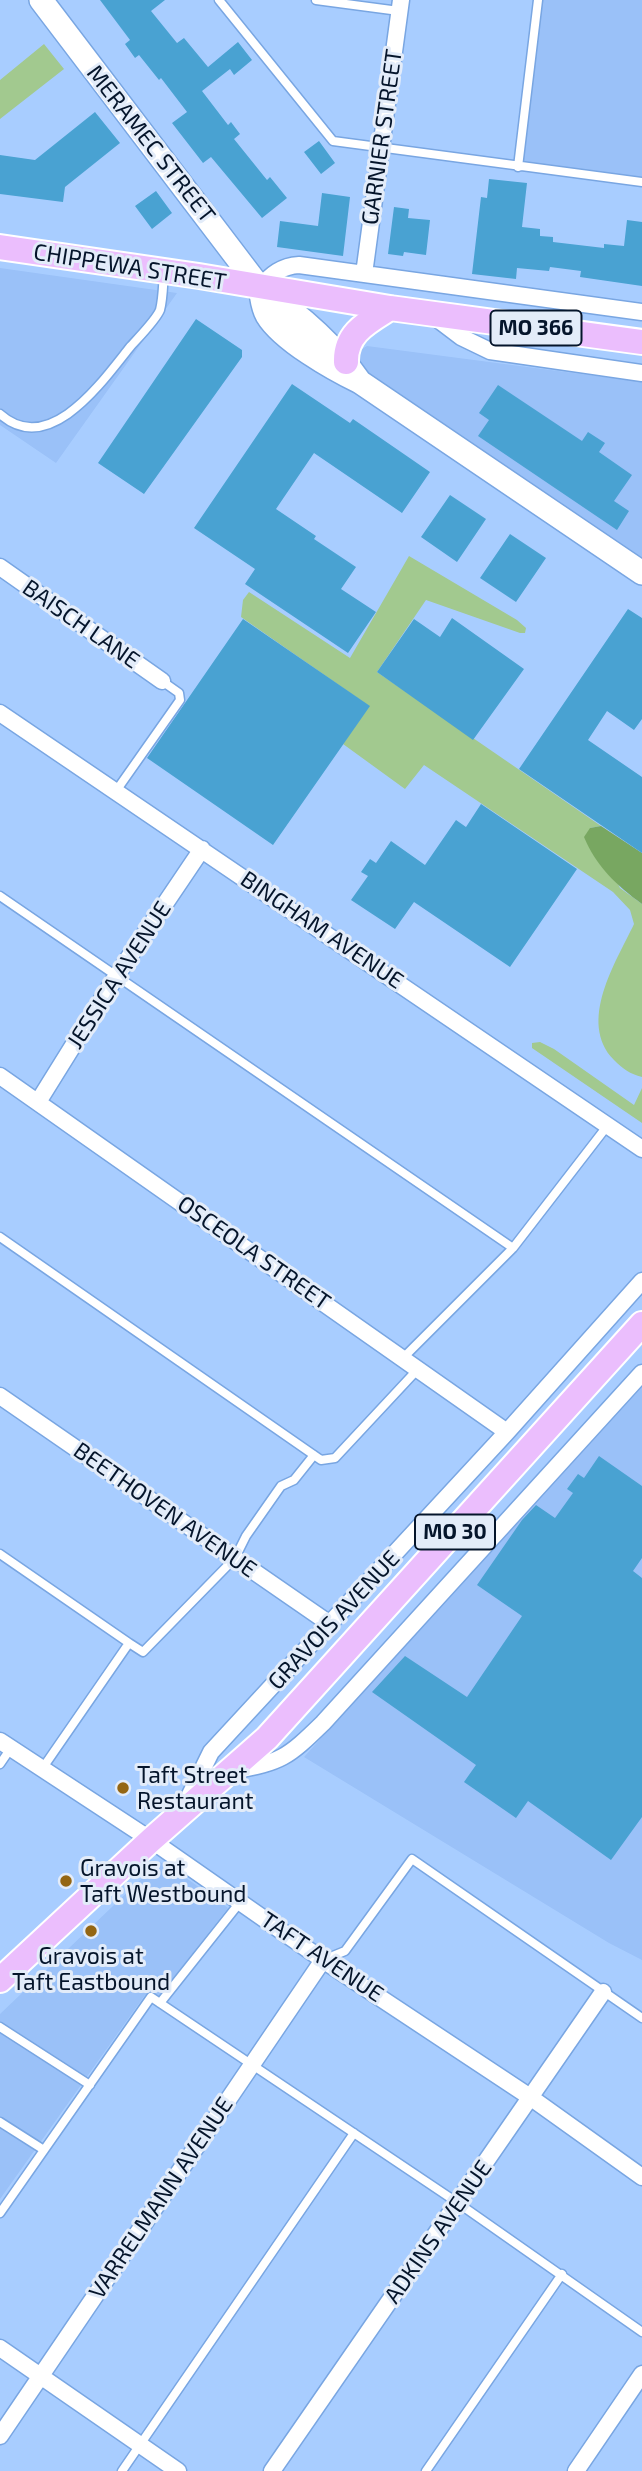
<!DOCTYPE html>
<html>
<head>
<meta charset="utf-8">
<style>
	body { margin:0 }
	canvas { display:block; background:#a8cdff }
</style>
</head>
<body>
<canvas width="642" height="2471"></canvas>
<script>
const ctx = document.querySelector('canvas').getContext('2d');
ctx.lineJoin = 'round';
function paint(path, color) { ctx.fillStyle = color; ctx.fill(path, 'evenodd'); }
function stroke(path, color, width, dash) { ctx.strokeStyle = color; ctx.lineWidth = width; ctx.lineCap = dash ? 'butt' : 'round'; ctx.setLineDash(dash || []); ctx.stroke(path); }
function write(font, color, halo, rows, align = 'center') {
  ctx.font = font + ' "Exo 2",sans-serif'; ctx.lineWidth = 6; ctx.setLineDash([]); ctx.textBaseline = 'middle'; ctx.strokeStyle = halo; ctx.fillStyle = color; for (const [text, x, y, turn = 0] of rows) {
    ctx.save(); ctx.translate(x, y); ctx.rotate((+turn || 0) * Math.PI / 180); ctx.textAlign = isNaN(turn) ? turn : align; if (halo) ctx.strokeText(text, 0, 0); ctx.fillText(text, 0, 0); ctx.restore();
  }
}
paint(new Path2D(`
	M543,0H642V178L521,163Z
	M0,268L177,293L56,463L0,425Z
	M367,346L642,382V558L364,371L359,365L357,357L362,349Z
	M642,1385V1960L609,1943L304,1757Z
	M159,1862L168,1865L228,1908L159,1996L154,1993L145,1995L0,2199V2014Z`), '#9ac1f8');
paint(new Path2D(`
	M44,44L64,69L0,119V80Z
	M409,556L517,620L526,628L525,633H520L426,600L377,672L601,826L590,828L620,888L642,904V1077C630,1074 623,1069 614,1060C577,1022 616,962 634,924L630,910L613,892L424,765L405,789L343,744L369,706L241,617L243,600L249,592L350,658Z
	M540,1042L554,1049L634,1105L642,1088V1123L532,1048V1043Z`), '#a2c98f');
paint(new Path2D(`
	M601,826L642,853V904C617,886 596,866 584,837L590,828Z`), '#78a761');
paint(new Path2D(`
	M100,0H165L151,11L177,43L184,38L208,67L238,42L252,60L234,75L230,69L202,91L228,125L231,122L240,134L234,139L267,180L270,177L287,198L262,218L211,157L203,163L172,123L187,112L161,78L159,80L139,55L135,58L125,44L130,40Z
	M95,112L120,143L65,187L63,202L0,194V155L35,160Z
	M319,141L335,163L321,174L304,152Z
	M489,179L527,183L522,227L540,229V236L553,237V242L604,248V244L624,246L627,220L642,222V286L580,277L581,271L550,267L549,271L517,268L516,279L472,274L481,197L487,198Z
	M156,191L172,213L152,229L135,206Z
	M322,193L350,197L343,256L277,247L280,221L318,226Z
	M394,207L409,209L408,218L430,220L426,255L404,252L403,256L388,254Z
	M196,319L242,350V357L144,494L98,463Z
	M292,384L350,423L353,419L430,472L402,513L314,453L276,509L316,536L314,539L356,567L341,589L376,612L348,653L245,584L255,569L194,528Z
	M498,385L582,441L588,432L605,443L599,452L632,475L614,501L629,511L617,530L478,436L489,420L479,413Z
	M450,495L486,519L457,562L421,537Z
	M510,534L546,558L516,602L480,578Z
	M628,609L642,618V719L634,730L607,711L588,740L642,777V853L519,769Z
	M452,618L524,669L473,740L377,672L414,619L440,637Z
	M243,619L370,706L273,845L147,758Z
	M481,804L577,869L510,967L414,902L395,929L351,900L368,876L361,872L370,859L376,863L391,841L425,865L456,820L466,827Z
	M599,1456L642,1486V1558L633,1571L642,1578V1817L611,1860L528,1801L516,1818L464,1782L476,1765L372,1692L405,1656L467,1697L522,1616L477,1585L522,1520L536,1505L555,1518L573,1493L567,1489L578,1474L584,1478Z`), '#49a2d2');
const lane = new Path2D(`
	M219,0L333,141L642,182
	M316,0L399,11
	M518,167L538,0
	M0,414C49,458 102,382 130,347C138,338 156,320 160,310C163,299 163,284 164,272
	M116,791L180,700L179,693L162,681
	M0,896L513,1248
	M0,1237L321,1460L335,1458L418,1369
	M403,1358L513,1248L608,1125
	M0,1554L129,1643L42,1769
	M129,1643L143,1652L235,1558L246,1536L281,1486L294,1480L314,1455
	M0,1764L11,1748
	M323,1960L345,1951L412,1859L642,2018
	M160,2003L241,1901
	M0,2027L90,2085
	M0,2122L44,2150
	M0,2213L151,1997L458,2203L642,2332
	M122,2471L354,2133
	M426,2471L562,2274`);
const street = new Path2D(`
	M364,274L401,0
	M260,288C271,274 282,266 299,265L642,312
	M432,315L461,337L490,351L642,373
	M0,567L162,681
	M0,713L642,1149
	M0,1076L507,1432
	M38,1102L117,975L202,849
	M0,1396L330,1624
	M0,1741L151,1840L323,1960L530,2097L642,2177
	M232,1771C282,1762 287,1758 323,1723L642,1373
	M185,1805L211,1752L507,1432L642,1281
	M0,2348L178,2471
	M0,2436L323,1960
	M272,2471L603,1992
	M576,2471L642,2374`);
const secondary = new Path2D(`
	M41,0L260,288C299,314 333,343 360,382
	M260,288C262,297 262,306 267,315C282,340 333,369 360,382L642,573`);
const primary = new Path2D(`
	M0,247L199,276L390,308L642,342
	M346,362C345,333 368,322 390,308
	M0,1980L151,1840L267,1738L642,1324`);
stroke(lane, '#79a6e2', 11);
stroke(street, '#79a6e2', 19);
stroke(secondary, '#79a6e2', 26);
stroke(primary, '#fff', 28);
stroke(lane, '#fff', 8);
stroke(street, '#fff', 16);
stroke(secondary, '#fff', 23);
stroke(primary, '#ebbefd', 24);
for (const [x, y, r, color] of [
	[123,1788,7,"#946613"],
	[66,1881,7,"#946613"],
	[91,1931,7,"#946613"]
]) { const dot = new Path2D(); dot.arc(x, y, r, 0, 2 * Math.PI); ctx.fillStyle = color; ctx.fill(dot); stroke(dot, '#e3ecf9', 2.5); }
for (const [x, y, w] of [
	[536,328,91],
	[455,1532,80]
]) { const box = new Path2D(); box.roundRect(x - w / 2, y - 17.5, w, 35, 5); ctx.fillStyle = '#e3ecf9'; ctx.fill(box); stroke(box, '#05152b', 2); }
write('bold 21px', '#05152b', null, [
	["MO 366",536,328],
	["MO 30",455,1532]
]);
write('23px', '#05152b', '#e3ecf9', [
	["GARNIER STREET",382,137,-82],
	["MERAMEC STREET",151,144,52],
	["CHIPPEWA STREET",130,267,9],
	["BAISCH LANE",81,624,35],
	["BINGHAM AVENUE",322,930,34],
	["JESSICA AVENUE",119,975,-57],
	["OSCEOLA STREET",254,1253,35],
	["BEETHOVEN AVENUE",165,1510,35],
	["GRAVOIS AVENUE",334,1620,-47],
	["TAFT AVENUE",322,1957,34],
	["VARRELMANN AVENUE",161,2198,-56],
	["ADKINS AVENUE",438,2232,-55]
]);
write('23px', '#05152b', '#e3ecf9', [
	["Taft Street",137,1775],
	["Restaurant",137,1801],
	["Gravois at",80,1868],
	["Taft Westbound",80,1894],
	["Gravois at",91,1956,"center"],
	["Taft Eastbound",91,1982,"center"]
], 'left');
</script>
</body>
</html>
